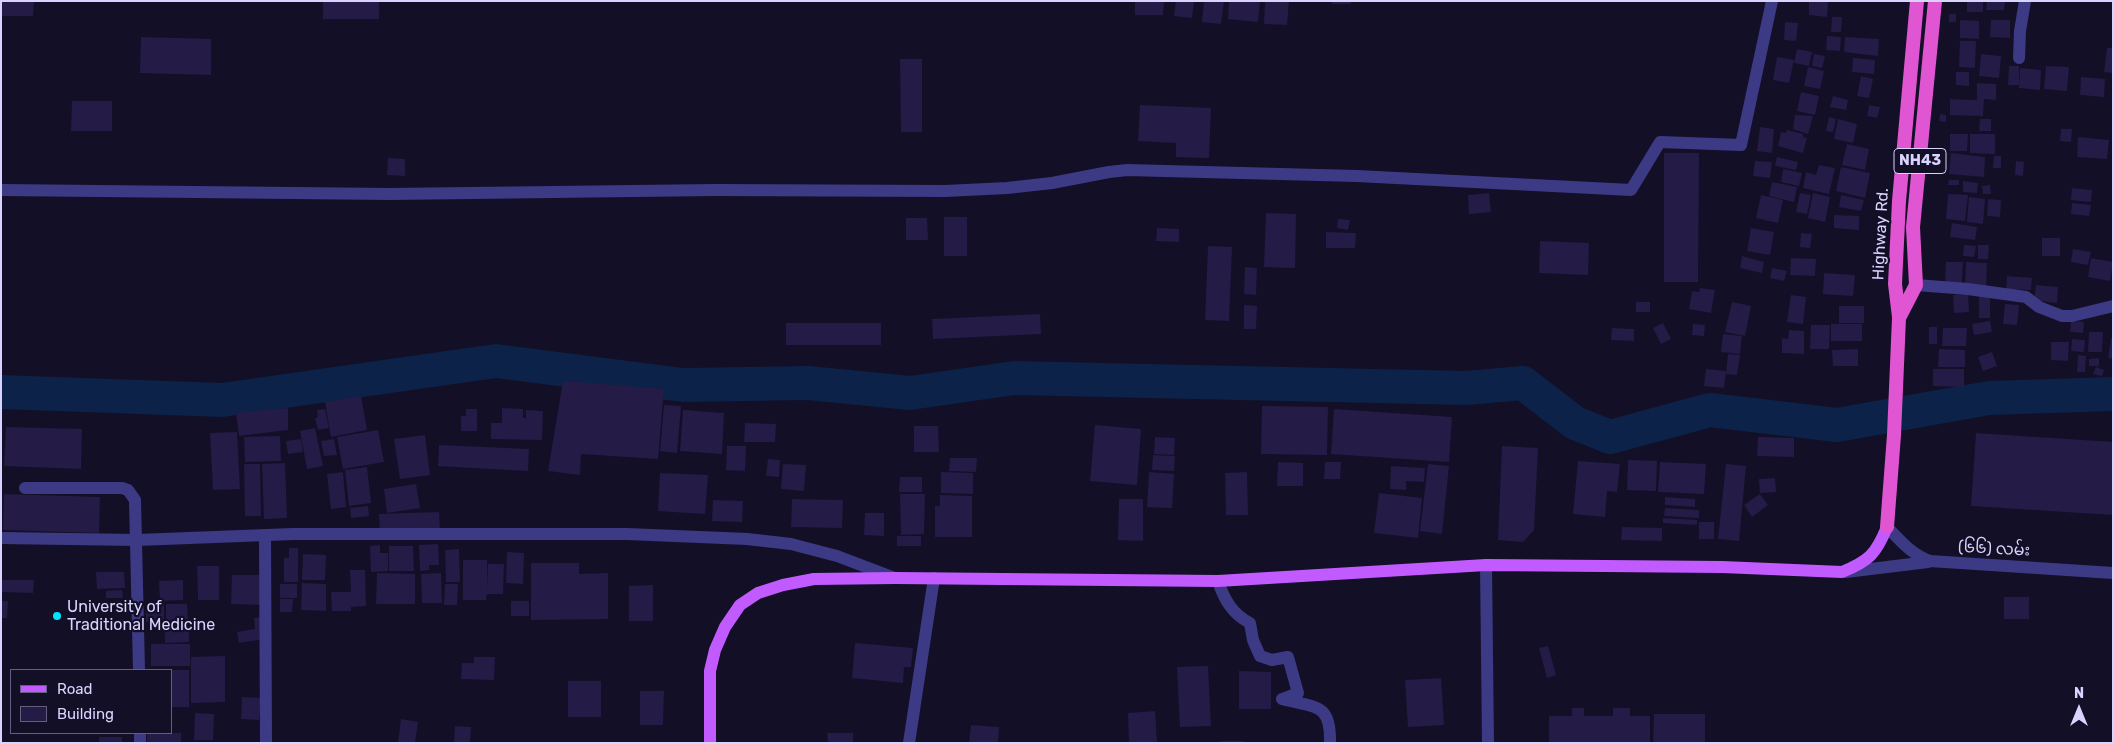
<!DOCTYPE html>
<html>
<head>
<meta charset="utf-8">
<style>
	body { margin:0 }
	#map { position:relative; width:2114px; height:744px; overflow:hidden; background:#130f26; font-family:Rubik,sans-serif }
	canvas { display:block }
	.frame { position:absolute; inset:0; border:2px solid #d9d4ff; pointer-events:none }
	.legend { position:absolute; left:10px; top:669px; width:162px; height:65px; box-sizing:border-box; background:#130f26; border:1px solid #625e7d; margin:0; padding:6px 9px; list-style:none; font-size:15px; color:#d9d4ff }
	.legend li { display:flex; align-items:center; gap:10px; height:25px }
	.legend b { width:25px; border:1px solid #625e7d }
	.north { position:absolute; left:2054px; top:684px; width:50px; height:50px; -webkit-text-stroke:4px #130f26; paint-order:stroke; rotate:0deg; font-size:14px; font-weight:700; line-height:20px; text-align:center; color:#d9d4ff }
	.north::after { content:''; display:block; margin:auto; width:18px; height:22px; background:#d9d4ff; clip-path:polygon(50% 0,100% 100%,50% 72%,0 100%) }
</style>
</head>
<body>
<div id="map">
<canvas width="2114" height="744"></canvas>
<div class="frame"></div>
<ul class="legend">
<li><b style="height:6px;background:#c25bff"></b>Road</li>
<li><b style="height:14px;background:#241b47"></b>Building</li>
</ul>
<div class="north">N</div>
</div>
<script>
const ctx = document.querySelector('canvas').getContext('2d');
ctx.lineJoin = 'round';
function stroke(path, color, width, dash) { ctx.strokeStyle = color; ctx.lineWidth = width; ctx.lineCap = dash ? 'butt' : 'round'; ctx.setLineDash(dash || []); ctx.stroke(path); }
function paint(path, color) { ctx.fillStyle = color; ctx.fill(path, 'evenodd'); }
function write(font, color, halo, rows, align = 'center') {
  ctx.font = font + ' Rubik,"Noto Sans Myanmar",sans-serif'; ctx.lineWidth = 4.5; ctx.setLineDash([]); ctx.textBaseline = 'middle'; ctx.strokeStyle = halo; ctx.fillStyle = color; for (const [text, x, y, turn = 0] of rows) {
    ctx.save(); ctx.translate(x, y); ctx.rotate((+turn || 0) * Math.PI / 180); ctx.textAlign = isNaN(turn) ? turn : align; if (halo) ctx.strokeText(text, 0, 0); ctx.fillText(text, 0, 0); ctx.restore();
  }
}
stroke(new Path2D(`
	M1,392L222,400L496,361L683,385L808,383L910,393L1014,378L1466,388L1523,383L1575,423L1610,437L1710,410L1837,425L1989,398L2113,394`), '#0c2248', 34);
paint(new Path2D(`
	M1,1H34L33,16H1Z
	M323,1H379V19H323Z
	M1135,1H1164L1163,15H1135Z
	M1176,1H1194L1192,18L1174,16Z
	M1204,1H1224L1221,24L1202,22Z
	M1229,1H1260L1258,22L1228,19Z
	M1265,1H1289L1287,25L1264,24Z
	M1332,1H1351V4H1332Z
	M1809,1L1828,2L1827,17L1809,15Z
	M1967,1H1983V12H1967Z
	M1987,1H2005L2004,10H1986Z
	M1949,14H1956V22H1949Z
	M1832,17H1842L1841,32H1831Z
	M1960,20L1979,21V39L1960,38Z
	M1991,20H2010V38L1990,37Z
	M1785,22L1798,23L1796,41L1784,40Z
	M1827,36L1841,37L1840,51L1826,50Z
	M141,37L211,39V75L140,73Z
	M1845,37L1879,39L1878,56L1844,52Z
	M1960,41H1976L1975,68L1959,67Z
	M2107,48H2113V73L2104,72Z
	M1797,49L1812,52L1809,66L1794,63Z
	M1814,54L1825,56L1822,68L1812,66Z
	M1981,54L2001,56L1999,78L1979,76Z
	M1777,57L1794,60L1789,83L1773,80Z
	M1853,58L1875,60L1874,74L1852,72Z
	M900,59H922V132H901Z
	M2009,66H2019V85H2008Z
	M2046,66L2069,67L2067,91L2044,89Z
	M1808,67L1824,71L1820,89L1804,86Z
	M2020,68L2041,70L2040,90L2019,88Z
	M1956,72H1969V86L1956,85Z
	M1861,76L1873,79L1869,98L1857,96Z
	M2081,77L2105,79L2104,97L2080,95Z
	M1977,83L1996,84V100L1984,99L1983,116L1950,115V99L1977,100Z
	M1801,92L1819,96L1815,115L1797,111Z
	M1833,96L1848,100L1846,110L1830,107Z
	M72,101H112V131H71Z
	M1140,105L1211,108L1209,158L1176,157V143L1138,141Z
	M1869,105L1880,107L1877,118L1867,116Z
	M1940,114L1946,115V122L1939,121Z
	M1795,115L1813,116L1808,134L1793,129Z
	M1829,117L1836,119L1833,132L1826,131Z
	M1838,119L1857,124L1853,143L1834,139Z
	M1980,119H1991V131H1979Z
	M1760,127L1774,129L1772,153L1757,151Z
	M2061,129H2072L2071,142L2060,141Z
	M1787,130L1803,134V137L1807,138L1803,153L1778,146L1781,132L1786,133Z
	M1950,134H1968L1967,151H1950Z
	M1970,134H1995V154L1970,153Z
	M2078,137L2109,140L2107,159L2077,157Z
	M1847,144L1869,149L1865,170L1842,165Z
	M1664,153H1699L1698,282H1664Z
	M1951,153L1985,157L1984,177L1949,174Z
	M1994,156H2001V168H1993Z
	M1777,157L1798,162L1796,170L1775,166Z
	M388,158L405,159V176L387,175Z
	M1755,161L1772,162L1770,178L1753,176Z
	M2016,161L2024,162L2023,176L2015,175Z
	M1819,165L1835,168L1829,194L1803,188L1806,172L1816,175Z
	M1841,167L1870,173L1865,198L1836,191Z
	M1783,169L1802,173L1799,186L1781,182Z
	M1949,180H1959V185H1948Z
	M1963,181L1978,183L1977,193L1963,192Z
	M1772,182L1797,187L1794,202L1769,196Z
	M1990,185L1991,194H1983L1982,186Z
	M2072,188L2092,190L2091,202L2071,200Z
	M1489,193L1491,212L1469,214L1468,195Z
	M1800,193L1811,195L1807,214L1796,212Z
	M1813,193L1830,197L1825,222L1808,218Z
	M1948,194L1968,195L1965,221L1946,219Z
	M1761,195L1783,200L1778,223L1756,218Z
	M1841,195L1864,200L1861,211L1839,207Z
	M1969,197L1985,199L1983,224L1967,222Z
	M1988,199L2001,200L2000,217L1987,216Z
	M2072,203L2091,205L2089,216L2071,214Z
	M1266,213L1296,214L1295,268L1264,267Z
	M1834,215L1859,216V230L1834,228Z
	M944,217H967V256H944Z
	M906,218H927L928,240H906Z
	M1338,219L1350,220L1348,230L1337,228Z
	M1952,223L1977,227L1975,240L1950,237Z
	M1157,228L1179,229V242L1156,241Z
	M1751,228L1774,232L1770,255L1747,251Z
	M1326,232L1356,233L1355,248H1326Z
	M1801,233L1812,234L1810,248L1800,247Z
	M2042,238H2060V256H2042Z
	M1540,241L1589,243L1588,275L1539,273Z
	M1964,245L1976,246L1974,257L1963,256Z
	M1978,245H1989L1988,259H1978Z
	M1208,246L1232,247L1229,321L1205,320Z
	M2073,249L2091,252L2088,265L2071,262Z
	M1742,256L1764,262L1762,273L1740,268Z
	M1791,258L1816,259L1815,276L1790,275Z
	M2091,258L2113,262L2110,281L2088,277Z
	M1946,262H1963L1962,283L1945,282Z
	M1966,262L1987,263L1986,287L1965,286Z
	M1245,267L1257,268L1256,295L1244,294Z
	M1772,268L1787,271L1784,281L1770,278Z
	M1824,273L1855,275L1853,296L1823,294Z
	M2007,276L2032,278L2031,290L2006,289Z
	M2036,285L2058,287L2057,303L2034,300Z
	M1700,288L1715,290L1711,313L1689,309L1692,291L1699,292Z
	M1968,294L1969,312L1954,313L1953,295Z
	M1791,295L1806,297L1803,324L1787,322Z
	M1979,295H1990V318H1979Z
	M1636,302H1650V312H1636Z
	M1732,302L1751,306L1745,336L1725,332Z
	M2005,304L2019,305L2017,325L2003,324Z
	M1244,305L1257,306L1256,329H1244Z
	M1839,306H1864V323H1839Z
	M1040,314L1041,334L933,339L932,319Z
	M1990,321L1992,332L1974,335L1972,324Z
	M2071,321L2084,322L2083,333L2070,332Z
	M786,323H881V345H786Z
	M1663,323L1671,339L1661,344L1653,328Z
	M1693,324L1705,325L1704,336L1692,335Z
	M1831,324H1862V341H1831Z
	M1811,325H1830L1829,349H1810Z
	M1929,327H1937V344H1929Z
	M1612,328L1634,329V341L1611,340Z
	M1943,328H1967L1966,346H1942Z
	M1789,330L1804,331V354L1782,353V338L1788,339Z
	M2089,332H2103L2102,352H2088Z
	M1723,334L1742,336L1740,354L1721,352Z
	M2111,338H2113V359L2108,358Z
	M2072,339L2085,340L2084,352L2071,351Z
	M2051,342H2069L2068,361L2051,360Z
	M1858,349V366H1833L1832,350Z
	M1939,349L1965,350V367H1938Z
	M1992,352L1997,366L1983,371L1978,357Z
	M1728,354L1740,355L1737,375L1726,374Z
	M2078,355L2086,356L2085,372H2077Z
	M2099,358V366H2089V359Z
	M2096,367L2104,370L2102,376L2093,374Z
	M1706,369L1726,371L1724,388L1704,386Z
	M1933,369H1964V387L1933,386Z
	M563,381L664,389L658,459L581,454L580,475L548,471Z
	M361,396L367,430L331,437L325,402Z
	M664,405L681,406L677,453L660,451Z
	M1262,406L1328,407L1327,455L1261,454Z
	M288,408V430L239,436L236,413Z
	M502,408L523,409V418H526V410L543,411L542,440L491,439V423H502Z
	M325,409L329,428L318,430L315,418L318,417L317,410Z
	M466,409H477V431H461V416H466Z
	M1334,409L1452,417L1449,462L1331,454Z
	M683,410L724,413L722,454L680,451Z
	M745,423L776,424L775,442H744Z
	M1095,425L1141,429L1137,485L1090,481Z
	M914,426H938L939,452H914Z
	M6,427L82,429L81,469L4,466Z
	M315,428L323,466L307,469L300,431Z
	M378,430L384,462L343,469L337,437Z
	M237,432L240,489L213,490L210,433Z
	M1976,433L2113,442V515L1971,506Z
	M425,435L430,475L400,479L394,439Z
	M280,436L281,461L245,462L244,437Z
	M1155,437L1175,438L1174,455L1154,454Z
	M1758,437L1794,438V457L1757,456Z
	M301,439L303,452L288,454L286,441Z
	M334,439L337,455L324,456L321,441Z
	M439,445L529,449L528,471L438,466Z
	M727,446H746L745,471L726,470Z
	M1502,446L1538,448L1534,530L1523,542L1498,540Z
	M1153,455L1175,456L1174,471L1152,470Z
	M950,458H977L976,472L949,471Z
	M768,459L780,460L779,477L766,476Z
	M1628,460L1657,461L1656,491L1627,490Z
	M1578,461L1620,464L1617,492L1607,491L1605,517L1573,514Z
	M1278,462L1303,463V486H1277Z
	M1325,462H1341L1340,479H1324Z
	M1660,462L1706,464L1704,494L1658,492Z
	M285,463L287,518L264,519L262,464Z
	M244,464H260L261,516H245Z
	M783,464L806,465L804,491L781,489Z
	M1428,464L1449,466L1442,534L1420,531Z
	M1726,464L1746,466L1739,541L1718,539Z
	M1391,466L1425,468L1424,482L1406,481V490L1390,489Z
	M367,467L371,503L349,506L345,470Z
	M343,472L346,507L331,509L327,474Z
	M941,472L973,473V494L941,493Z
	M1149,472L1174,474L1172,508L1147,507Z
	M1247,472L1248,515H1226L1225,473Z
	M660,473L708,475L705,514L658,511Z
	M900,477H922V492H899Z
	M1775,478L1776,492L1760,493L1759,479Z
	M416,484L420,508L387,513L384,489Z
	M1379,493L1422,498L1418,538L1374,533Z
	M4,494L100,497L99,533L3,530Z
	M900,494H925L924,534L901,535Z
	M1760,494L1768,505L1752,517L1744,505Z
	M940,495L972,496V537H935V506H940Z
	M1665,497L1695,499V507L1665,505Z
	M792,499L843,500L842,528L791,527Z
	M1119,499H1143V541L1118,540Z
	M713,500L743,501L742,522L712,521Z
	M368,506L369,516L351,518L350,508Z
	M1665,508L1699,510V518L1664,516Z
	M439,512L440,530L380,532L379,514Z
	M865,513H884V536L864,535Z
	M1663,518L1697,520V525L1663,523Z
	M1699,522H1714V539H1699Z
	M1622,527L1662,528V541L1621,540Z
	M897,536H921V546H897Z
	M438,544L439,565H429V570L420,571L419,545Z
	M380,545V553H388V571L371,572L370,546Z
	M389,546H413L414,571H389Z
	M289,548H298V582H284V558H289Z
	M459,549L460,582H446L445,550Z
	M507,552L524,553L523,584L506,583Z
	M303,554L326,555L325,580H302Z
	M463,560H487V589L488,564H504L503,594H487L486,600H463Z
	M531,563H579V574L608,573V619L531,620Z
	M197,566H219V600H198Z
	M350,570H365L366,606L351,607V611H332L331,592H351Z
	M96,572H124L125,588L97,589Z
	M377,573L415,574V604H376Z
	M441,573L442,603H422L421,574Z
	M232,575H263V605L231,604Z
	M1,580H34L33,593L1,592Z
	M183,580V600L160,601L159,581Z
	M302,583L326,584V611L301,610Z
	M280,584H297V598H280Z
	M445,584H458L457,605H444Z
	M653,585V621H629V586Z
	M122,590L123,598H106V591Z
	M2004,597H2029V619H2004Z
	M280,599H293L292,612H280Z
	M1,601H8L7,618H1Z
	M511,601H529V616H511Z
	M164,604V622H146V605Z
	M166,604H187L188,621H166Z
	M261,617L264,639L239,643L237,632L255,629L254,618Z
	M165,622H189V642L165,643Z
	M855,643L913,648L911,667H904L903,683L852,678Z
	M151,644H190V666H151Z
	M1548,646L1556,675L1547,678L1539,648Z
	M225,656V702L191,703V657Z
	M474,657H495L494,680L461,679L462,663H474Z
	M1208,666L1211,726L1180,727L1177,667Z
	M171,670H189V707H171Z
	M1239,671L1271,672V709H1239Z
	M1441,678L1444,725L1408,727L1405,680Z
	M568,681H601V717H568Z
	M640,691H664L663,725H640Z
	M242,697L261,698L259,720L241,719Z
	M1572,708H1584V716H1613V708H1630V716H1650V743H1549V716H1572Z
	M1155,711L1157,743H1129L1128,713Z
	M195,713L214,714L213,740H194Z
	M1654,714H1705V742L1653,743Z
	M401,719L418,722L415,743H398Z
	M971,725L999,727L998,743H969Z
	M455,726L471,727L470,743H454Z
	M147,733H181V743H147Z
	M827,733H853V743H828Z
	M99,737H122V743H99Z
	M1220,741H1244V743H1220Z`), '#241b47');
stroke(new Path2D(`
	M2019,58L2020,31L2025,1
	M1,190L390,194L715,190L945,191L1007,188L1052,183L1109,172L1127,170L1357,176L1631,190L1660,142L1741,145L1772,1
	M1916,285L1968,289L2026,297L2039,307L2062,316H2072L2113,306
	M25,488H122L128,490L135,500L139,670
	M265,535L266,743
	M1486,565L1488,743
	M1218,581C1224,599 1232,614 1250,623L1253,640L1260,656L1272,660L1288,657L1298,693L1282,699
	M1282,699C1315,708 1331,702 1330,743
	M140,733V743
	M909,743L934,578`), '#3d3a85', 12);
stroke(new Path2D(`
	M1887,527C1901,541 1911,554 1930,561L2113,573
	M1,538L137,540L293,534H627L747,539L791,544L837,556L895,578
	M1846,572L1928,562`), '#3d3a85', 12);
stroke(new Path2D(`
	M710,743V671L715,650L725,627L740,605L758,593L783,585L814,579L895,578L1218,581L1486,565L1722,567L1842,572C1869,561 1876,554 1887,527`), '#c25bff', 12);
stroke(new Path2D(`
	M1899,317L1895,284L1899,201L1917,1
	M1887,527L1894,435L1899,318L1916,285L1913,227L1935,1`), '#e055d1', 14);
for (const [x, y, r, color] of [
	[57,616,5,"#00e5ff"]
]) { const dot = new Path2D(); dot.arc(x, y, r, 0, 2 * Math.PI); ctx.fillStyle = color; ctx.fill(dot); stroke(dot, '#130f26', 2); }
for (const [x, y, w] of [
	[1920,161,52]
]) { const box = new Path2D(); box.roundRect(x - w / 2, y - 12.5, w, 25, 4); ctx.fillStyle = '#130f26'; ctx.fill(box); stroke(box, '#d9d4ff', 1); }
write('bold 15px', '#d9d4ff', null, [
	["NH43",1920,161]
]);
write('16px', '#d9d4ff', '#130f26', [
	["Highway Rd.",1881,234,-87],
	["(၆၆) လမ်း",1994,549,3]
]);
write('16px', '#d9d4ff', '#130f26', [
	["University of",67,607],
	["Traditional Medicine",67,625]
], 'left');
</script>
</body>
</html>
